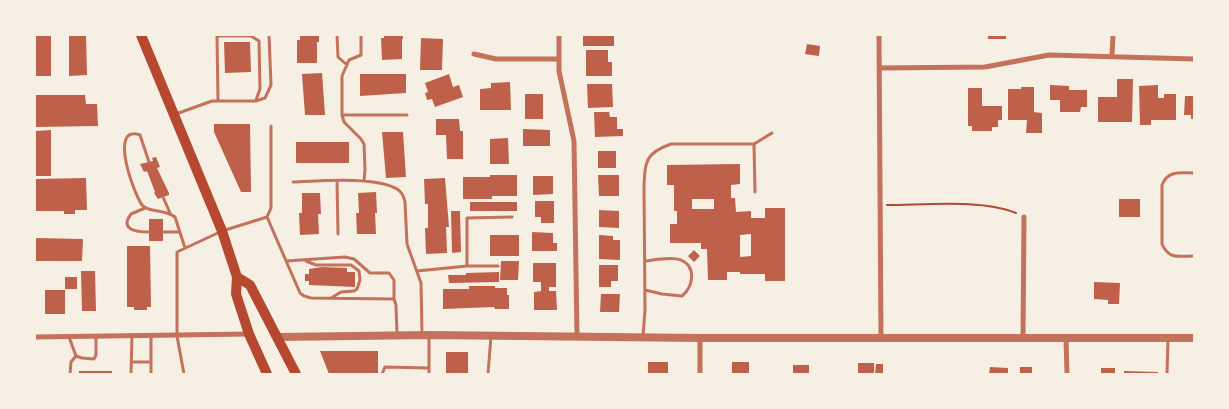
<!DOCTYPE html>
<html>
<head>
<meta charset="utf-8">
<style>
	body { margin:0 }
	#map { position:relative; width:1229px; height:409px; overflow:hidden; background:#f6efe4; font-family:Literata,serif }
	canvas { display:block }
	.frame { position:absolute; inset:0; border:36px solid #f6efe4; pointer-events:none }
</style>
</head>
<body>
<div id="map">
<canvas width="1229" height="409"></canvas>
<div class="frame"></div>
</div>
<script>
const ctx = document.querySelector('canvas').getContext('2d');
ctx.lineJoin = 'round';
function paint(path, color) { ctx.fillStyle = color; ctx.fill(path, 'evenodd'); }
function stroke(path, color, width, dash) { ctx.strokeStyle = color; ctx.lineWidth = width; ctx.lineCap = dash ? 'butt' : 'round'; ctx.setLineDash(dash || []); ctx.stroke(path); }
paint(new Path2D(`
	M35,35H51V76H35Z
	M69,35H86L87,75L69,76Z
	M300,35H319V42H317V63H297V40H300Z
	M384,35H403V39H402V59L382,60L381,38H384Z
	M583,35H614V46H583Z
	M988,35H1006V39H988Z
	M421,38L443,39L442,70H420Z
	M224,42H250L251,72L225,73Z
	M807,44L820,46L819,56L805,54Z
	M586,50H608V62H612V76H586Z
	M322,73L325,115H305L302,74Z
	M360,74H406V93L360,96Z
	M449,74L453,87L459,85L463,97L435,107L432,99L427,100L425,93L428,92L425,83Z
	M1117,79H1133L1132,122H1098V97H1117Z
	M510,82L511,110H480V89L491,88V83Z
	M587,84H612L613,107L588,108Z
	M1050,85L1069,86V90H1087V107H1081L1080,112H1060V100H1050Z
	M1158,85V98H1164V94H1176V120H1151V125H1140L1139,86Z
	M1021,87H1034V112L1042,113V133H1026L1027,120H1008V89H1021Z
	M968,88H982V106H1002V120H998V127H992V131H972V126H968Z
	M525,94H543V119H525Z
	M35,95H85L86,104H97L98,126L35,127Z
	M1185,96H1194V119H1191V115H1184Z
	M594,112H609L610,117H617V129H623V136L595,137Z
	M436,119H459L460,131H463V159H447L446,135H436Z
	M214,124H250L251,192H241L214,132Z
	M523,129L550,130V146H523Z
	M51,130V176H35V131Z
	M382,132H403L406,177L386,178Z
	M508,138L509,164H490V139Z
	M296,142H349V163H296Z
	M598,151H616V168H598Z
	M156,157L160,167L157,168L169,193V195L158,199L154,193L155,192L147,171L144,172L140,164L153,161L152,158Z
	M740,164V184L731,185V198H735L736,212L751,211V218H765V208H785V281H765V274H740V272H727V280H708L707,249H701V243H670V224H677V211H674V185H667V165ZM692,199H714V209H692ZM751,234V256L740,257V235Z
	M490,175H517V196H492V199H463V177H490Z
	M598,175H619V196H599Z
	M533,176H553V194L533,195Z
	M86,178L87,210H75V214H64V211H35V179Z
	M445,178L449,227H446L447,253L426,254L425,228H428V204H425L424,179Z
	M376,192L377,213H375L376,234H357L356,213H359L358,193Z
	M302,193H320L321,214H318L319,234L300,235L299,213H302Z
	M1119,199H1140V217H1119Z
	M535,201H554V223H541V217H535Z
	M470,202H517V211H470Z
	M599,210L619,211V228L599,227Z
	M451,211H460L461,252L452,253Z
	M149,219H163V241H149Z
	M532,232L553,233V243H557V251H532Z
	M490,235H519V256H490Z
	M599,235L613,236V240H620V260L599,259Z
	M35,238L83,239L82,261H35Z
	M127,246H150L151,307H147V310H134V307H127Z
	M694,250L700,256L694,262L688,256Z
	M501,261H519L518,280H500Z
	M533,263H556V287H549V291H556L557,310H534V292L541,291V282H533Z
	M599,265H618V281H611V287H599Z
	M322,267L347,268V272H355V287L309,285V281H305V274H309V269Z
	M81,271H95L96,311H82Z
	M499,272V282L449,283L448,275H466V273Z
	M65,277H77V289H65Z
	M1094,282L1120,283L1119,304H1108V300L1094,299Z
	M469,286H495V288H507V295H509V309H495L494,307L443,309V289H469Z
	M45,290H65V314H45Z
	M601,294H620L619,312H600Z
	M320,351H378V374H329Z
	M446,352H468V374H446Z
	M648,362H668V374H648Z
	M732,362H749V374H732Z
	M858,363H874V374H858Z
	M876,364H883V374H875Z
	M793,365H809V374H793Z
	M990,367L1008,368V374H989Z
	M1020,367H1032V374H1020Z
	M1101,368H1115V374H1101Z
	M79,371H112V374H79Z
	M1124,371L1158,372V374H1124Z`), '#bf614a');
stroke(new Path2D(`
	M887,205C924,205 983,199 1016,213`), '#b5482f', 2);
stroke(new Path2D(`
	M217,35L218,101
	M337,35L338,57L347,65
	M361,35V55L349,60L342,76V115L344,122L361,139L364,144L365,170L364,181
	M217,36H251L259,41L260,89L256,100
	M176,114L212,101H256L265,98L271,85L269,35
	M342,115H407
	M754,144L755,192
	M149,162L140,135C108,124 134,194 142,205C149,213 165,209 175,217L185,248
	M1194,173C1180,173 1168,170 1162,185V244C1169,260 1179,256 1194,256
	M337,181L338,234
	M293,182C318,181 376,176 397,189C402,192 404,196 405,202L407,244L421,283L422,334
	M163,197L170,213
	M145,208L131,214C119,230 137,232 149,232
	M267,217L271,208V126
	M163,232H180
	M286,261L345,257L354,259L370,273H389L394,280V299
	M306,261L316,265H351L359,271L360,280L357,289L354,291L341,292L331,298
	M645,261C655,260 671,256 681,260C697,267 693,287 682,296L662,294L645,290
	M467,266V218L512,217
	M417,271L467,266H498
	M643,336L645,310L644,187C645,162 645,153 671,144H754L772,133
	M69,337L76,356L82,358L94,359L96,355V336
	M132,362H151
	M70,374L71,362L76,356
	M131,374L132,336
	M151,374V336
	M184,374L177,336V252L222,231L267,217L300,293L304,296L311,298L394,299L396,305L397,334
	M382,374L385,367L429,368V335
	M429,374V368
	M488,374L491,336
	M1167,374L1168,339`), '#c5725c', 3);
stroke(new Path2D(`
	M559,35V71L574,141L577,336
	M879,35L881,338
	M474,54L496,59H559
	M1112,55L1113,35
	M879,68L985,67L1049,55L1194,59
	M35,337L249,334
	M700,338V374
	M1023,338L1024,217
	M1066,338L1067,374`), '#c5725c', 5);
stroke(new Path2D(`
	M278,337L429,335L700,338H1194`), '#c5725c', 8);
stroke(new Path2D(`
	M141,35L222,231L237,277L236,294L249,334L267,374
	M237,277L250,285L296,374`), '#b5482f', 10);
</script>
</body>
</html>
